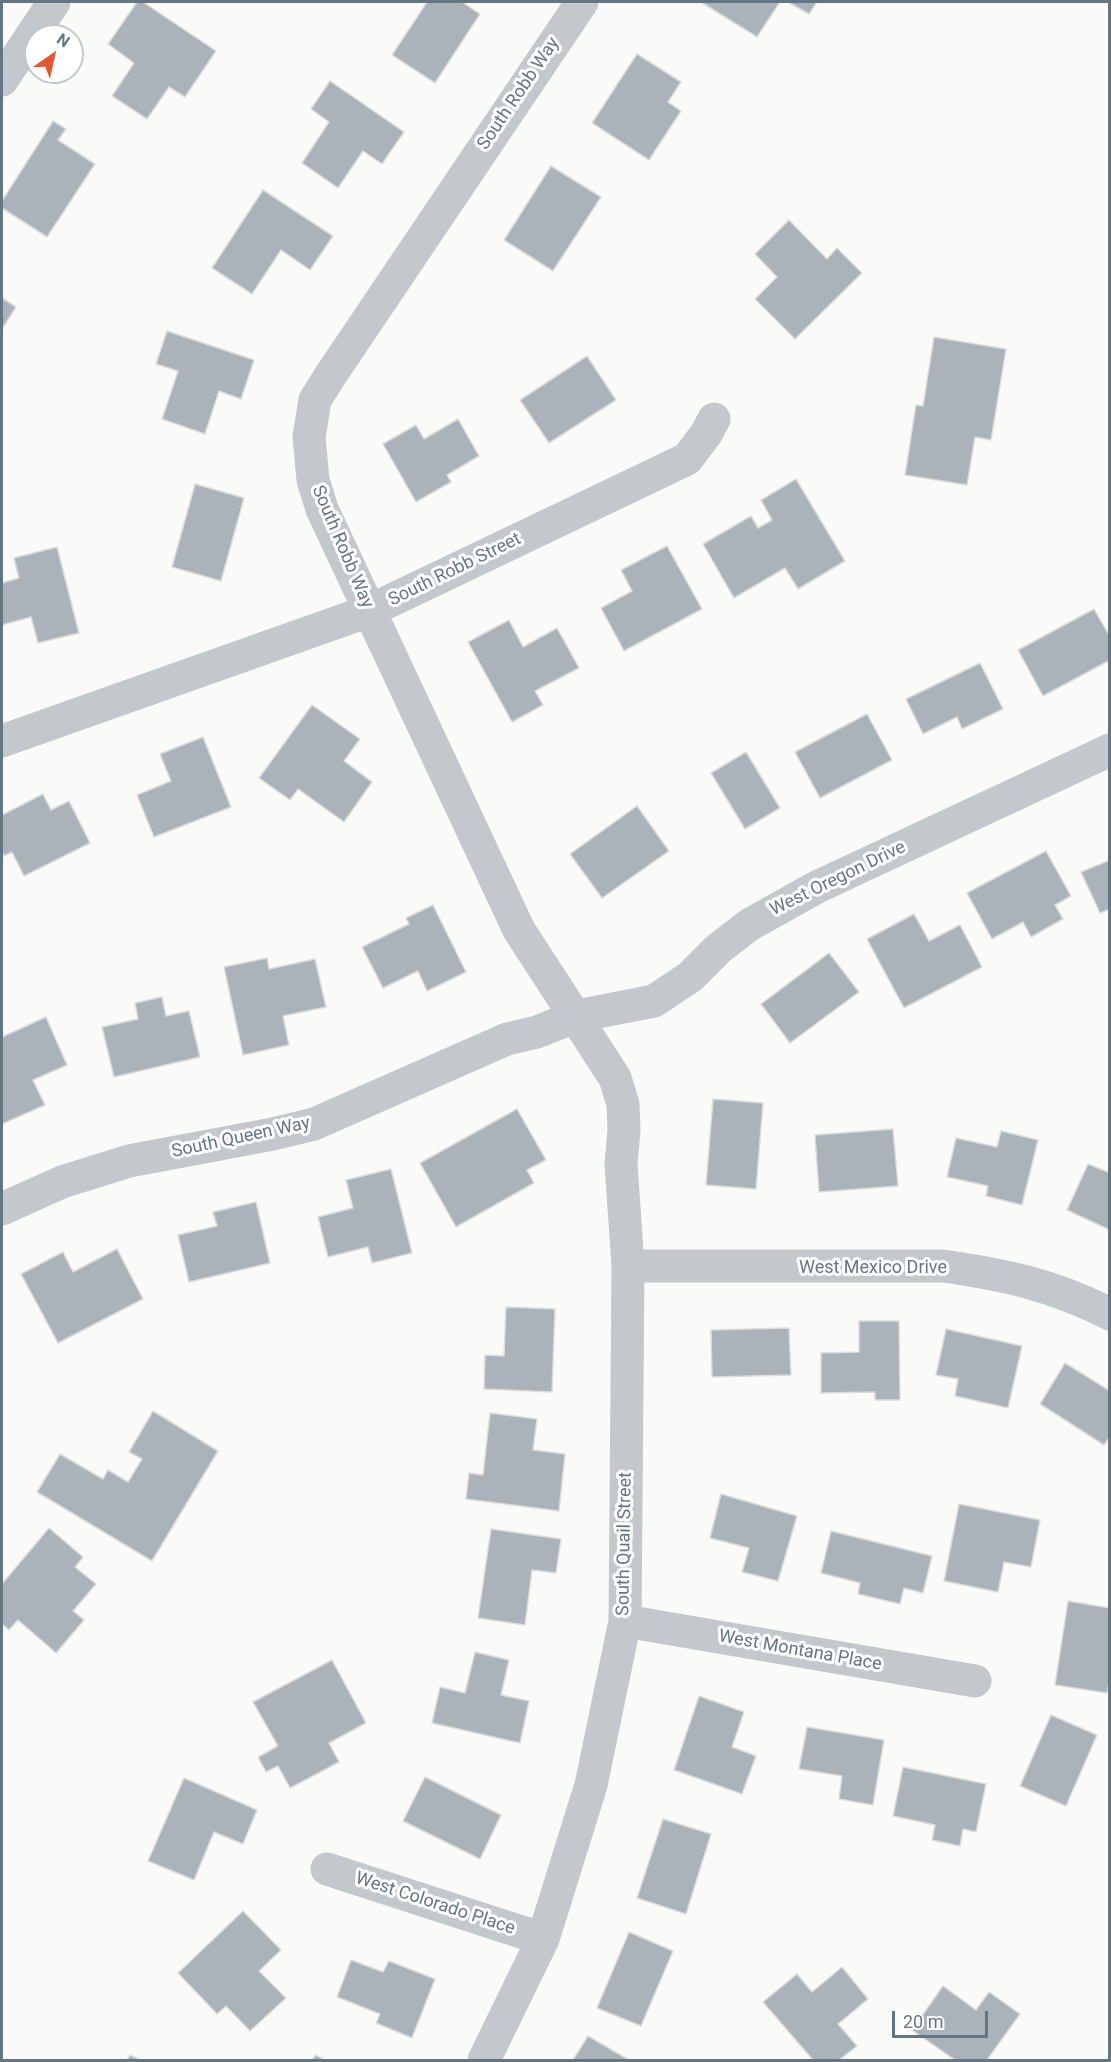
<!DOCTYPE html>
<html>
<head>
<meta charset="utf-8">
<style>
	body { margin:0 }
	#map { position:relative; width:1111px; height:2062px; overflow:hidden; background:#fafaf8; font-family:Roboto,sans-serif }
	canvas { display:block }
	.frame { position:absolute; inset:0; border:3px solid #657683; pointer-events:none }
	.north { position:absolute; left:24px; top:24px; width:60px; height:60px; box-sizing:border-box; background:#fff; border:2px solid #c1c8cd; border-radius:50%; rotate:34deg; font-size:16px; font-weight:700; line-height:24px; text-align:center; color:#657683 }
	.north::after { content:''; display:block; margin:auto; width:21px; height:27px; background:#e4572e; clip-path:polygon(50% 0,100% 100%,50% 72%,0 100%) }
	.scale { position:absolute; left:892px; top:2011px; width:96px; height:27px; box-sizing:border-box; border:3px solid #657683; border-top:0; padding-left:8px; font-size:18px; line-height:21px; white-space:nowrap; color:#657683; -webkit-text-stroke:4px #fff; paint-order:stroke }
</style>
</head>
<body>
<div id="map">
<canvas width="1111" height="2062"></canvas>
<div class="frame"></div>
<div class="north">N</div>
<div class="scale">20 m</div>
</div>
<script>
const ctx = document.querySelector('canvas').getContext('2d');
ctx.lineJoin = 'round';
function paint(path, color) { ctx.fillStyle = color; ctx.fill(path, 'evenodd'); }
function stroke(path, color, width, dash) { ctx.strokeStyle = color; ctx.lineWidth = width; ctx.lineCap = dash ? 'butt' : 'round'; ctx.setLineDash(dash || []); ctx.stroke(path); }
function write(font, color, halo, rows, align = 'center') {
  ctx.font = font + ' Roboto,sans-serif'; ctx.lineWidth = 6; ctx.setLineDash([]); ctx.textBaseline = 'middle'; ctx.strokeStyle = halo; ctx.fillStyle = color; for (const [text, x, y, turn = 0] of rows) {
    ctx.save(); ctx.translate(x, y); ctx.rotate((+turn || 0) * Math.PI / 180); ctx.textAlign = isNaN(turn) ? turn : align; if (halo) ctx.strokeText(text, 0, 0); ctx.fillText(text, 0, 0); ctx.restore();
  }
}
const building = new Path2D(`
	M137,2H143L216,51L185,97L169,87L147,119L112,96L134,63L108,44Z
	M427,2H462L480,14L435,83L392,55Z
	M701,2H780L757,37Z
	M788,2H817L809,14Z
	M637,54L681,82L668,102L681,111L649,160L592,123Z
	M330,81L404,132L382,164L363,151L338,188L302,163L329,122L311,109Z
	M53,121L66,129L58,140L95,164L47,237L2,208V201Z
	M551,166L601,197L553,271L504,240Z
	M263,190L333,236L310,270L281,250L252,294L212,268Z
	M789,220L827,259L837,248L862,273L795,339L755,299L777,277L755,254Z
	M2,298L16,307L2,329Z
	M167,331L254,360L241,399L219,391L205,434L162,419L178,371L156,364Z
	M934,337L1006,349L991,440L975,437L967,485L905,475L916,405L923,406Z
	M587,356L616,400L549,443L520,400Z
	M458,419L479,456L447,475L451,482L416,502L383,444L416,425L424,439Z
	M796,479L845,561L798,589L785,568L734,598L703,544L751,516L758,528L772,520L761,500Z
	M195,484L244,498L221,581L172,567Z
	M667,546L702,609L624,651L601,608L632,591L621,570Z
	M57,547L79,633L38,643L31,617L2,625V583L19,578L14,558Z
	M1094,609L1110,637V660L1043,696L1018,650Z
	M509,620L523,647L557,628L579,668L535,691L543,705L512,722L468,642Z
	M980,663L1003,709L962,729L957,717L923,734L906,699Z
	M312,705L360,739L344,761L372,782L344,822L298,789L290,800L259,778Z
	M867,714L892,760L820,798L795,752Z
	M203,737L231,807L154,837L137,795L171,781L160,754Z
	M746,752L780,808L745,829L711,773Z
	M43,794L51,810L69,801L90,843L24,876L12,852L4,856L2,851V815Z
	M637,806L669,851L602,898L570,854Z
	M1046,851L1071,896L1055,905L1063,919L1031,937L1023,922L992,939L967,893Z
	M1110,860V909L1100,913L1081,872Z
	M433,905L466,972L427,991L418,971L383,988L362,947L409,924L406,918Z
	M914,914L929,941L960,925L982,967L904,1008L867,939Z
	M829,953L859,992L790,1043L761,1004Z
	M267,958L269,969L315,959L326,1007L283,1016L289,1045L243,1055L224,967Z
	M162,997L166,1016L189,1011L200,1057L114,1077L102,1027L138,1019L135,1003Z
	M46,1017L67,1065L33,1080L45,1105L2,1124V1037Z
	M713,1099L763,1103L756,1189L706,1185Z
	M517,1109L546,1160L527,1170L534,1183L456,1227L420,1163Z
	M893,1129L898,1186L819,1192L815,1135Z
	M1001,1131L1038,1140L1022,1205L986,1196L988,1186L947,1177L956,1138L997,1147Z
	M1088,1164L1110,1173V1230L1067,1210Z
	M391,1169L412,1253L372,1263L368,1247L328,1257L318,1217L353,1208L346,1180Z
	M256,1202L270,1263L189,1282L178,1235L217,1226L213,1212Z
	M117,1249L143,1299L58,1343L21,1274L63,1252L73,1272Z
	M506,1307L555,1309L552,1392L484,1389L485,1355L504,1356Z
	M859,1321H899L900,1400H875V1392L821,1393V1353L859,1352Z
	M789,1328L791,1375L712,1377L711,1330Z
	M946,1329L1022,1346L1008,1408L955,1396L958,1379L936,1375Z
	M1065,1363L1110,1391V1436L1104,1445L1040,1404Z
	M153,1411L218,1451L152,1561L37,1492L60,1454L103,1479L108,1470L128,1482L142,1459L129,1452Z
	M490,1413L537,1419L533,1450L565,1454L559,1511L466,1499L469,1473L483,1475Z
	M721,1494L797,1516L778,1581L742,1572L749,1548L710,1538Z
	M959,1504L1040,1520L1031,1567L1004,1562L998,1592L944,1581Z
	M49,1528L83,1557L75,1567L96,1584L73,1611L84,1620L56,1653L18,1620L9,1630L2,1624V1584Z
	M491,1529L561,1539L556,1573L532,1570L525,1625L478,1618Z
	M831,1531L932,1556L923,1593L904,1588L900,1604L858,1594L860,1583L821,1573Z
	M1068,1601L1110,1608V1678L1107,1693L1055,1685Z
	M475,1652L509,1660L501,1695L529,1701L520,1743L432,1723L440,1687L465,1693Z
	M332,1660L366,1723L329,1743L339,1762L290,1788L278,1766L266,1772L258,1757L278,1746L253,1702Z
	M699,1696L744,1712L732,1747L756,1756L742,1794L674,1770Z
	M1051,1715L1097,1735L1066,1806L1020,1786Z
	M807,1727L884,1740L873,1805L839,1799L842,1776L799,1769Z
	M903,1767L986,1784L976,1832L963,1829L960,1846L932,1840L935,1825L893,1816Z
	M425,1777L501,1815L480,1859L403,1821Z
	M184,1778L257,1810L243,1844L214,1832L194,1880L148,1861Z
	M663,1819L711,1834L686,1914L637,1898Z
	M243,1911L281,1950L259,1971L286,1998L250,2031L226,2006L217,2014L178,1973Z
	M629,1932L673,1951L641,2026L597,2008Z
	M351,1960L383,1972L389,1961L435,1979L412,2038L376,2023L380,2014L337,1997Z
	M842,1967L868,1999L838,2024L857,2046L839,2060H813L763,2002L797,1974L812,1992Z
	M943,1986L976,2010L989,1992L1020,2014L987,2060H955L912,2030Z
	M588,2036L629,2060H573Z
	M130,2055L140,2060H127Z
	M316,2055L324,2060H312Z`);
paint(building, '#aab3b9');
stroke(building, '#dcdcda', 1.5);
stroke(new Path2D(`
	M2,80L54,2
	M2,741L369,611L687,459L706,434L714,419
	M2,1209L62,1182L129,1161L273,1134L314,1124L507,1039L537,1032L577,1016L654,1001L690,977L718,949L749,925L817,887L1110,750
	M628,1266H943C1006,1275 1053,1285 1110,1314
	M625,1621L975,1681
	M327,1869L543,1939
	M484,2060L543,1939L591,1785L625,1621L628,1266L621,1164L624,1130L623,1104L615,1078L519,930L322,509L313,480L309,437L315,400L330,376L582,2`), '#c3c8cc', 33);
write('18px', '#657683', '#fff', [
	["South Robb Way",519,94,-56],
	["South Robb Way",342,547,67],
	["South Robb Street",455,570,-26],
	["West Oregon Drive",838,879,-26],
	["South Queen Way",241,1138,-12],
	["West Mexico Drive",873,1268],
	["South Quail Street",625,1544,-89],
	["West Montana Place",800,1651,10],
	["West Colorado Place",435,1904,18]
]);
</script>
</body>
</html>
